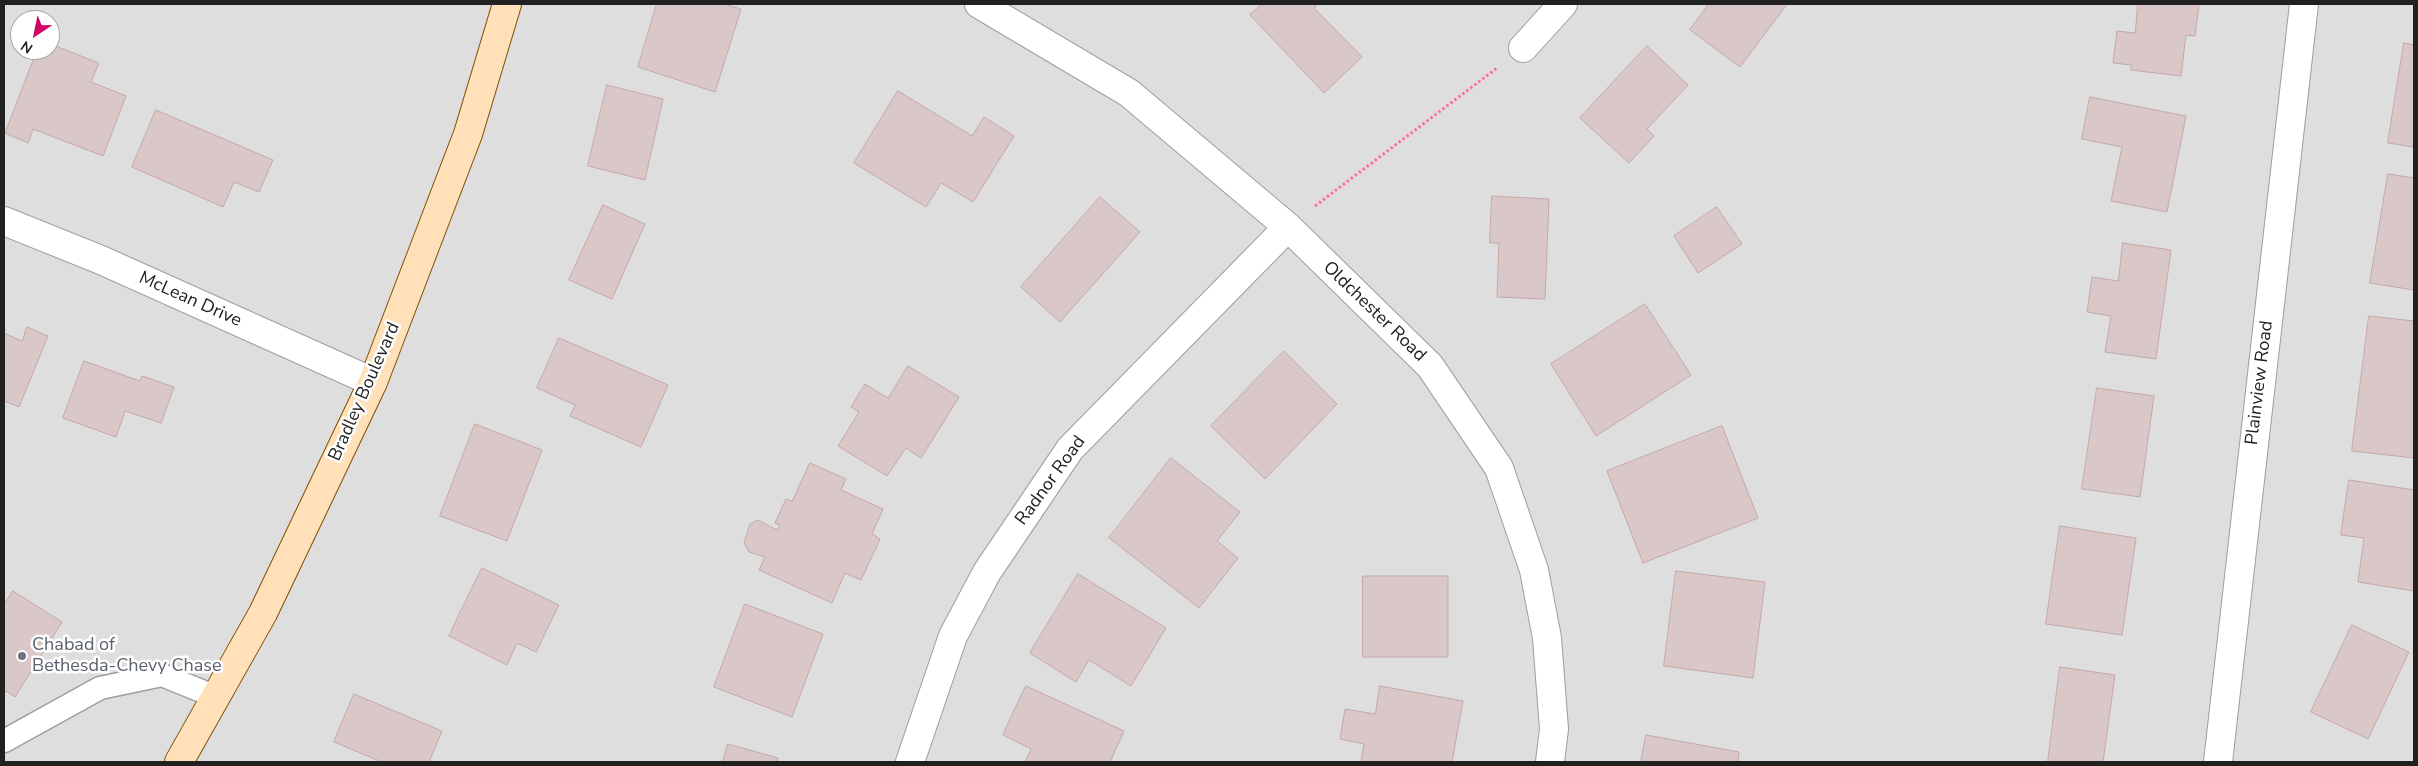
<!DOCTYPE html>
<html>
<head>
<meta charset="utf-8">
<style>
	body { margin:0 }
	#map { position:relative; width:2418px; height:766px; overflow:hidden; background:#f2e9e7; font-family:"Nunito Sans",sans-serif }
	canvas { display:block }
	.frame { position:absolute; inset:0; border:5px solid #212121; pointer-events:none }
	.north { position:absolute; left:10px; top:10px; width:50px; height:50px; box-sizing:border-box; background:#fff; border:1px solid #a6a6a6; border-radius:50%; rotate:214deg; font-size:14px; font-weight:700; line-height:20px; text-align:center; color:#212121 }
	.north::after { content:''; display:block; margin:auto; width:18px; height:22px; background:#d20067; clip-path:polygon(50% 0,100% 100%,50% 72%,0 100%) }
</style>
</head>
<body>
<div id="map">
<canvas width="2418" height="766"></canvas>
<div class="frame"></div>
<div class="north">N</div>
</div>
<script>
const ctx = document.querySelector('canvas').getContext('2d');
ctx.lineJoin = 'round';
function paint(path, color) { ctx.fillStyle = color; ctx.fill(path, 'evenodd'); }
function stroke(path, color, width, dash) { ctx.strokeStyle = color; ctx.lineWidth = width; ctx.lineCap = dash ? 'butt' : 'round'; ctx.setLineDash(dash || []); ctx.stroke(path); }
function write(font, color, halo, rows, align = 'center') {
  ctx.font = font + ' "Nunito Sans",sans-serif'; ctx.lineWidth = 5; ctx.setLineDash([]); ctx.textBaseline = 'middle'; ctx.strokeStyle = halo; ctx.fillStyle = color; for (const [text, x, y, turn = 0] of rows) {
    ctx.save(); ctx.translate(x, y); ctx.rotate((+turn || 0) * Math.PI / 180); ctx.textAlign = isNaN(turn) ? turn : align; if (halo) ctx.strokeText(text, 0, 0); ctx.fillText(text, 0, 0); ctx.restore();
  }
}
paint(new Path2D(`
	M4,4H2414V762H4ZM20,20H50V50H20Z`), '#dfdedf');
const building = new Path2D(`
	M657,4H723L741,9L715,92L638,67Z
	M1262,4H1318L1314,8L1362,57L1324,93L1250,15Z
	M1709,4H1787L1740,67L1690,30Z
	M2138,4H2199L2195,36L2186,35L2181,76L2131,70V65L2113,63L2117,31L2135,33Z
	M2404,43L2414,45V147L2388,143Z
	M50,44L99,63L91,82L126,96L103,156L33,129L28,143L5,133L37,50H50Z
	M1647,46L1688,85L1647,129L1654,136L1629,163L1580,118Z
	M607,85L663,99L645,180L588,166Z
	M898,91L972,136L984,117L1014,136L973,202L941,183L926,207L854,163Z
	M2090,97L2186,116L2167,212L2111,201L2122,147L2082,139Z
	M156,110L273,160L259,192L234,182L223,207L132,167Z
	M2388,174L2414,178V290L2370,283Z
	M1492,196L1549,199L1545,299L1497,297L1499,243H1490Z
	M1100,197L1140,232L1060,322L1021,287Z
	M603,205L645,224L612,299L569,280Z
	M1717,207L1742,244L1698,273L1674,236Z
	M2123,243L2171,250L2156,359L2105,352L2111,316L2087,312L2092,277L2118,281Z
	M1645,304L1691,375L1596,436L1551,364Z
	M2369,316L2414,321V458L2352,451Z
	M27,327L48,336L19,407L4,401V333L22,341Z
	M559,338L668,385L641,447L570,416L575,405L537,388Z
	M1284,351L1337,404L1265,479L1211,426Z
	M84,361L140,381L142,376L174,387L161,423L125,411L116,437L63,418Z
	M908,366L959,397L921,458L906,448L887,476L838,446L859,412L851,407L865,384L888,398Z
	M2097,388L2154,396L2140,497L2082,489Z
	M475,424L542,450L507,541L440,516Z
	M1722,426L1758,518L1643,563L1607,471Z
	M1171,458L1240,512L1217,541L1238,558L1199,608L1109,538Z
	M810,463L846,479L841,490L883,509L872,534L880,539L861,580L845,573L832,603L759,570L765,557L749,552L744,543L750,524L758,520L777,530L780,525L775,523L786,499L792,501Z
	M2349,480L2414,490V591L2358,582L2364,538L2341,535Z
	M2060,526L2136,538L2122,635L2046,624Z
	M482,568L559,605L536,652L517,643L507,665L449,636Z
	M1676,571L1765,582L1753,678L1664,666Z
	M1078,574L1166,628L1131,686L1089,660L1076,682L1030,653Z
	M1363,576H1448V657H1363Z
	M13,591L62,622L15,697L6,691L4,694V605Z
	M745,604L823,634L792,717L714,687Z
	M2352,625L2409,652L2368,739L2311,712Z
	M2060,667L2115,675L2103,762H2048Z
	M1026,686L1124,731L1110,762H1025L1031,749L1003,735Z
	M1380,686L1463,701L1452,762H1361L1364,744L1340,739L1345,709L1375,714Z
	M354,694L442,731L429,762H382L334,742Z
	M1646,735L1739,752L1738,762H1641Z
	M728,744L778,758L777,762H723Z`);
paint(building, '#dac7c8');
stroke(building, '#c5a8a9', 1);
const service = new Path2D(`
	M4,741L100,688L162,675L216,697`);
const minor = new Path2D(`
	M979,4L1129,93L1288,227L1430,366L1499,468L1534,570L1547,638L1554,729L1550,762
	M1523,48L1563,4
	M4,221L101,260L373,382
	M910,762L953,636L987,572L1070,449L1288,227
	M2218,762L2304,4`);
const secondary = new Path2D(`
	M179,762L263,613L373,382L468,134L507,4`);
stroke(service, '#9e9e9e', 25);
stroke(minor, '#9e9e9e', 30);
stroke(secondary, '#804f00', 30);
stroke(new Path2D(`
	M1315,206L1497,68`), '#ff6ba5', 3, [2.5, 2.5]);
stroke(service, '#fff', 22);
stroke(minor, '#fff', 28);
stroke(secondary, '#ffe0b9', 28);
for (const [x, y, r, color] of [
	[22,656,5,"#6b7280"]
]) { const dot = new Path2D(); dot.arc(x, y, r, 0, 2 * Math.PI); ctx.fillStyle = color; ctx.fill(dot); stroke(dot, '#fff', 2); }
write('18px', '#212121', '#fff', [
	["McLean Drive",190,300,24],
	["Oldchester Road",1374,312,44],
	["Plainview Road",2260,383,-83],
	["Bradley Boulevard",365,392,-66],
	["Radnor Road",1051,481,-54]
]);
write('18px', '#5b616d', '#fff', [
	["Chabad of",32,646],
	["Bethesda-Chevy Chase",32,667]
], 'left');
</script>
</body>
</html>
